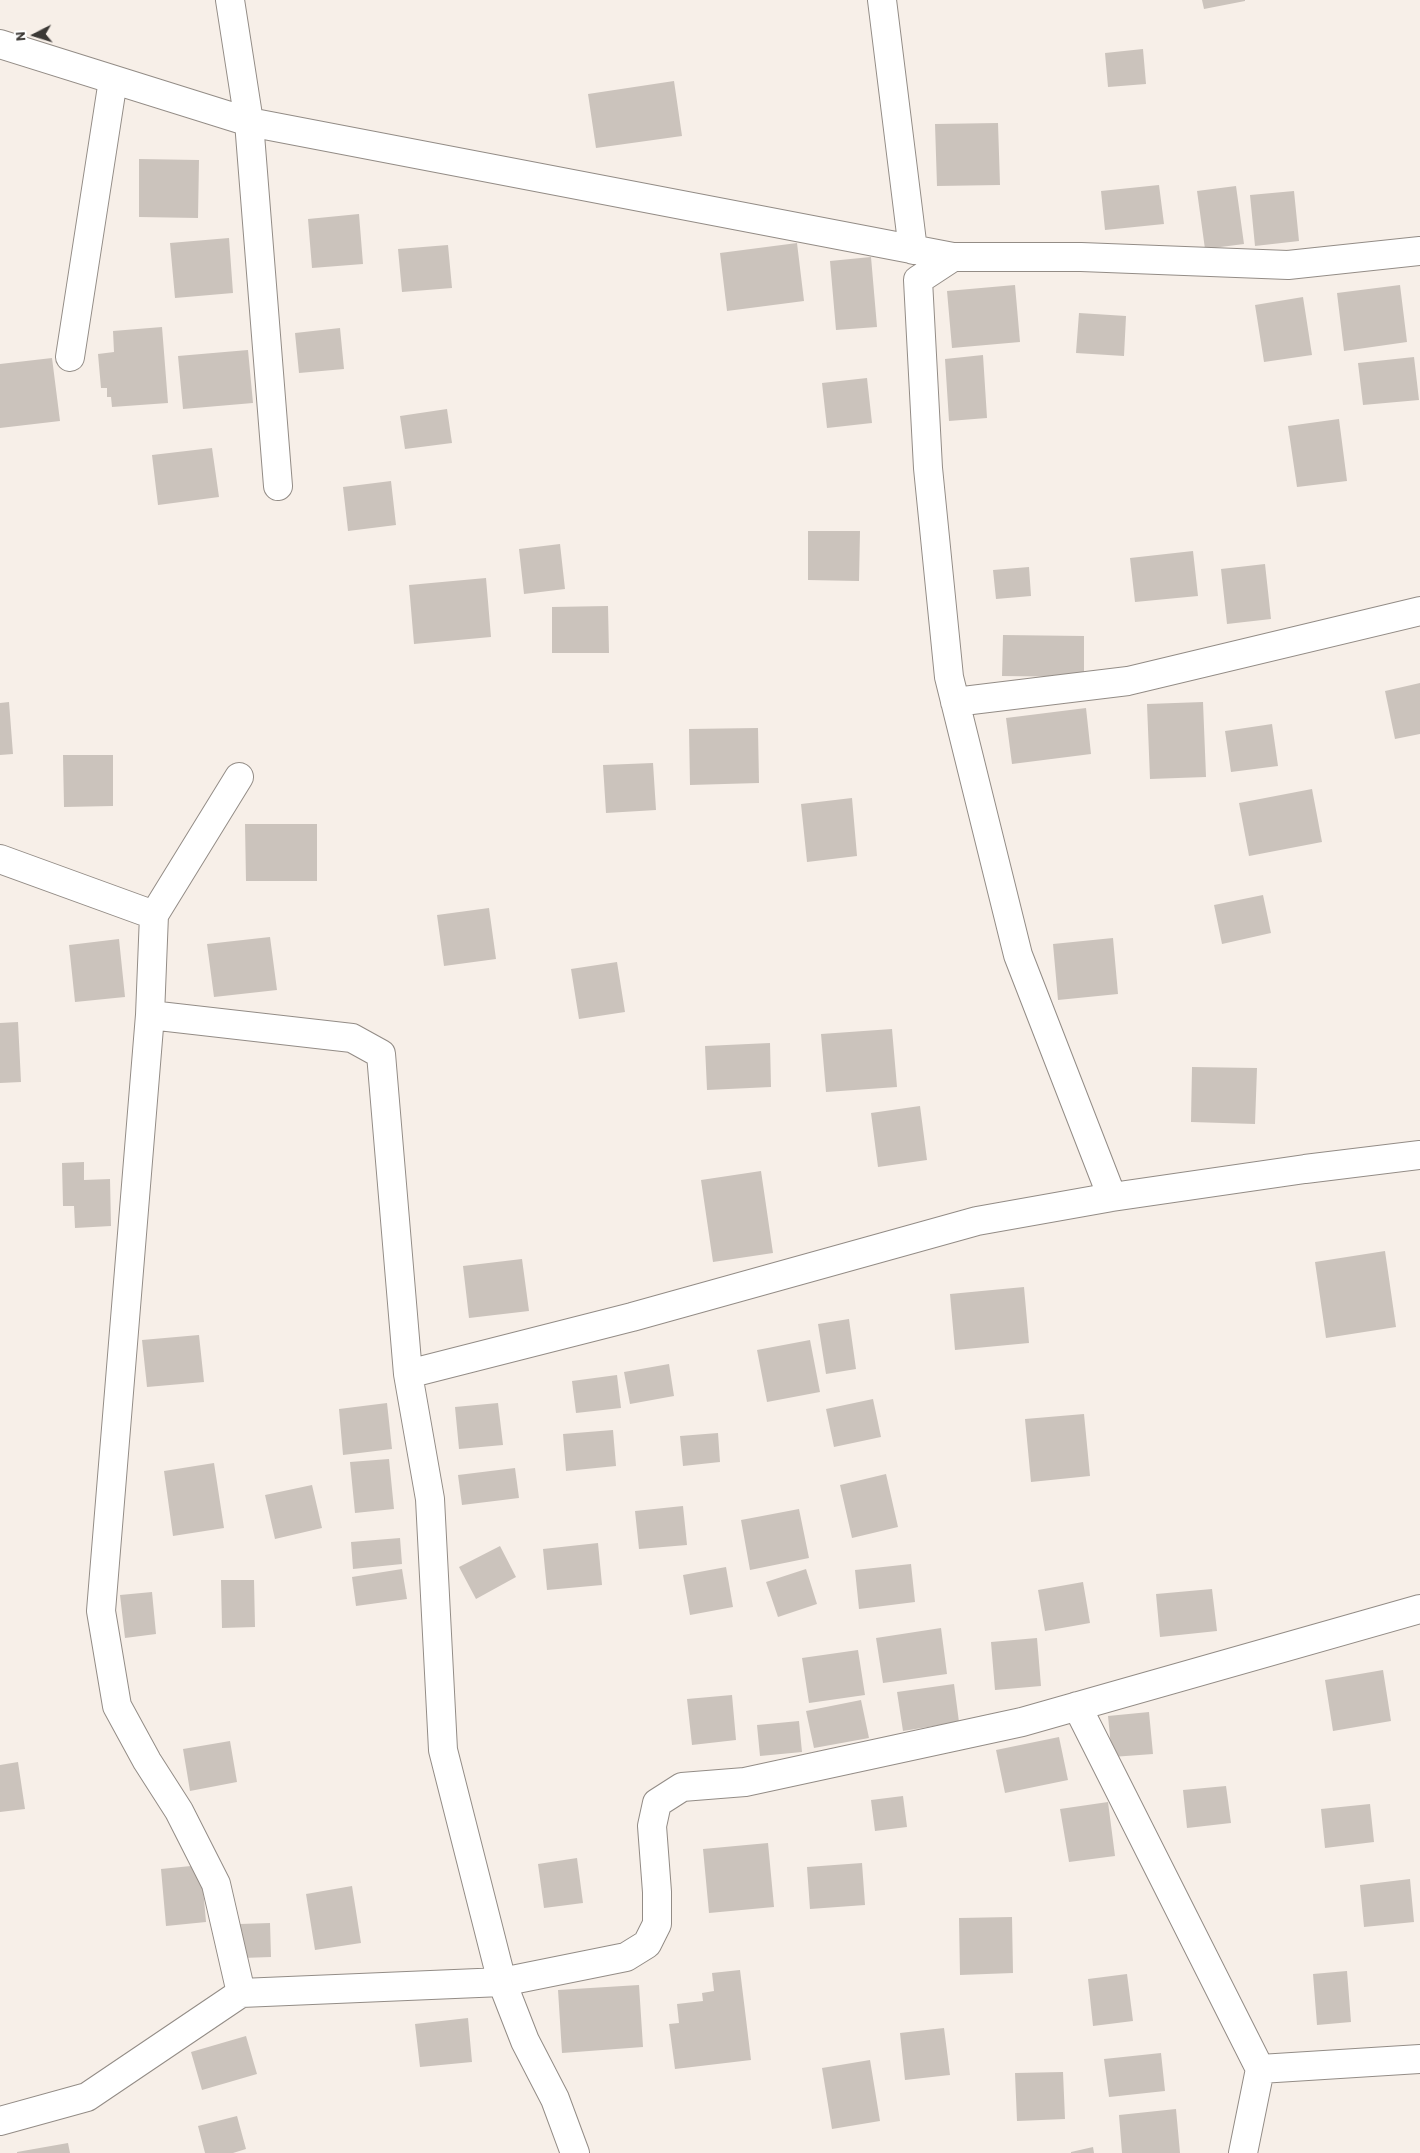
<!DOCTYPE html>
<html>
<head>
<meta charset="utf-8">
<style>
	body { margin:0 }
	#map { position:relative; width:1420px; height:2153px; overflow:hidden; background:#f7efe8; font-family:Barlow,sans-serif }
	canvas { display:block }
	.north { position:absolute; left:10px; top:10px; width:50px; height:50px; -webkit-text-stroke:4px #fff; paint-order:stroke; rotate:265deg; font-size:14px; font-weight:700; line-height:20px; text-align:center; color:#3b3835 }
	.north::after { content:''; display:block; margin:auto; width:18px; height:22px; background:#3b3835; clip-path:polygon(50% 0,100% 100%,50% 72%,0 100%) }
</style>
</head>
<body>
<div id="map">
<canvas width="1420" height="2153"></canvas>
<div class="north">N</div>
</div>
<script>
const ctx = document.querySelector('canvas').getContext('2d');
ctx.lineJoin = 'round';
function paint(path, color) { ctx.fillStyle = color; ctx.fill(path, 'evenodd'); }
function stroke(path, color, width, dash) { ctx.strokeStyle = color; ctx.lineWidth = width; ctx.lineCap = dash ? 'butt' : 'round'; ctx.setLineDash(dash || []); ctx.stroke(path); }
paint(new Path2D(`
	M1202,0H1245V1L1204,9Z
	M1143,49L1146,84L1108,87L1105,53Z
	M674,81L682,136L596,148L588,94Z
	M998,123L1000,185L937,186L935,124Z
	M139,159L199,160L198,218L139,217Z
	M1159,185L1164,224L1105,230L1101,191Z
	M1236,186L1244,244L1205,249L1197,191Z
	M1294,191L1299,241L1255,246L1250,195Z
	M359,214L363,264L312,268L308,219Z
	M229,238L233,293L175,298L170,243Z
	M797,243L804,301L727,311L720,253Z
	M448,245L452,288L402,292L398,249Z
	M871,257L877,327L836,330L830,261Z
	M1015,285L1020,342L952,348L947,291Z
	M1400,285L1407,342L1344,351L1337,293Z
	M1303,297L1312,355L1264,362L1255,305Z
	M1079,313L1126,316L1124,356L1076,353Z
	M162,327L168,403L112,407L111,397H107V388H101L98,354L114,352L113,331Z
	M340,328L344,369L299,373L295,333Z
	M248,350L253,403L183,409L178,356Z
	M983,355L987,418L949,421L945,359Z
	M1414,357L1419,400L1363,405L1358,363Z
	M52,358L60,421L0,428V364Z
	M867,378L872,423L827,428L822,383Z
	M447,409L452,443L405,449L400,416Z
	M1339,419L1347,481L1297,487L1288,426Z
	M212,448L219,497L158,505L152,455Z
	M391,481L396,525L348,531L343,487Z
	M808,531H860L859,581L808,580Z
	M560,544L565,589L524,594L519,549Z
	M1193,551L1198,596L1135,602L1130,558Z
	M1265,564L1271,619L1227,624L1221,569Z
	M1029,567L1031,596L996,599L993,570Z
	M486,578L491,637L414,644L409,585Z
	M608,606L609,653H552V607Z
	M1003,635L1084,636V677L1002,676Z
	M1420,683V734L1395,739L1385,691Z
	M9,702L13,754L0,755V703Z
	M1203,702L1206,777L1150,779L1147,704Z
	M1086,708L1091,754L1012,764L1006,718Z
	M1272,724L1278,766L1231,772L1225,731Z
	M758,728L759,783L690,785L689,729Z
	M63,755H113V806L64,807Z
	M653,763L656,810L606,813L603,765Z
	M1312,789L1322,842L1249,856L1239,803Z
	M852,798L857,856L807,862L801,804Z
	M245,824H317V881H246Z
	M1263,895L1271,933L1222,944L1214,905Z
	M489,908L496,959L444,966L437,915Z
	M270,937L277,990L214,997L207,944Z
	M1113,938L1118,994L1058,1000L1053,944Z
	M119,939L125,997L75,1002L69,945Z
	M617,962L625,1012L579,1019L571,969Z
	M18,1022L21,1082L0,1083V1023Z
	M892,1029L897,1087L826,1092L821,1034Z
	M770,1043L771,1087L707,1090L705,1046Z
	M1192,1067L1257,1068L1255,1124L1191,1122Z
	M920,1106L927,1160L878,1167L871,1113Z
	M84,1162V1180L110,1179L111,1226L75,1228L74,1206H63L62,1163Z
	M761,1171L773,1253L713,1262L701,1180Z
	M1385,1251L1396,1327L1326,1338L1315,1262Z
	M522,1259L529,1311L469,1318L463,1266Z
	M1024,1287L1029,1343L955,1350L950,1294Z
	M849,1319L856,1369L826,1374L818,1324Z
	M199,1335L204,1382L147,1387L142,1340Z
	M810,1340L820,1392L767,1402L757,1350Z
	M669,1364L674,1396L630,1404L624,1372Z
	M617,1375L621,1408L576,1413L572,1381Z
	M873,1399L881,1437L834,1447L826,1409Z
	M387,1403L392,1449L343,1455L339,1409Z
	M498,1403L503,1445L459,1449L455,1407Z
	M1084,1414L1090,1476L1031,1482L1025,1419Z
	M613,1430L616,1466L566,1471L563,1434Z
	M718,1433L720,1462L683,1466L680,1436Z
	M389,1459L394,1509L355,1513L350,1462Z
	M214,1463L224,1528L173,1536L164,1471Z
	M515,1468L519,1498L462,1505L458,1475Z
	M886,1474L898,1527L852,1538L840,1485Z
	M312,1485L322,1528L275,1539L265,1495Z
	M683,1506L687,1545L639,1549L635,1511Z
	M799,1509L809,1558L750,1570L741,1520Z
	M400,1538L402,1564L353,1569L351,1542Z
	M598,1543L602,1585L547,1590L543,1549Z
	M500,1546L516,1577L476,1599L459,1567Z
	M911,1564L915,1602L859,1609L855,1570Z
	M726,1567L733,1607L690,1615L683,1575Z
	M402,1569L407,1599L356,1606L352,1577Z
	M806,1569L817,1604L778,1617L766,1582Z
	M221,1580H254L255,1627L222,1628Z
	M1083,1582L1090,1623L1045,1631L1038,1590Z
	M1212,1589L1217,1631L1160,1637L1156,1594Z
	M152,1592L156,1634L125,1638L120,1595Z
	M941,1628L947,1674L883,1683L876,1638Z
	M1037,1638L1041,1686L995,1690L991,1642Z
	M858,1650L865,1695L809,1703L802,1658Z
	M1383,1670L1391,1721L1333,1731L1325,1680Z
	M954,1684L959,1722L903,1731L897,1692Z
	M732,1695L736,1740L692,1745L687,1699Z
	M861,1700L869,1738L814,1748L806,1711Z
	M1149,1712L1153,1754L1112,1757L1108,1716Z
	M799,1721L802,1752L760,1756L757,1725Z
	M1059,1737L1068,1780L1005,1793L996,1750Z
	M230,1741L237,1782L190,1791L183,1749Z
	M18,1762L25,1809L0,1812V1765Z
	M1226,1786L1231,1823L1187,1828L1183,1790Z
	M903,1796L907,1827L875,1831L871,1800Z
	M1108,1802L1115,1856L1069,1862L1060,1809Z
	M1370,1804L1374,1842L1325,1848L1321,1809Z
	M768,1843L774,1907L709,1913L703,1849Z
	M577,1858L583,1903L544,1908L538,1864Z
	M862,1863L865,1905L810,1909L807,1867Z
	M201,1865L206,1922L166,1926L161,1869Z
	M1410,1879L1414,1922L1364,1927L1360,1885Z
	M352,1886L361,1943L315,1950L306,1894Z
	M1012,1917L1013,1973L960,1975L959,1918Z
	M270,1923L271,1957L242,1958L240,1924Z
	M740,1970L751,2060L675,2069L669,2024L679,2023L677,2004L703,2001L702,1993L714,1991L712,1973Z
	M1347,1971L1351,2022L1317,2025L1313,1974Z
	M1127,1974L1133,2021L1093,2026L1088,1979Z
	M639,1985L643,2047L562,2053L558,1990Z
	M468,2018L472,2062L420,2067L415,2024Z
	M944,2028L950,2075L905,2080L900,2033Z
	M246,2036L257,2074L202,2090L191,2052Z
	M1161,2053L1165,2091L1109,2097L1104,2059Z
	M870,2060L880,2121L832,2129L822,2068Z
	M1063,2072L1065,2119L1017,2121L1015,2073Z
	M1176,2109L1180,2153H1122L1119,2115Z
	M237,2116L246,2149L233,2153H205L198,2126Z
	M68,2143L70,2153H17V2152Z
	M1093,2147L1094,2153H1071V2152Z`), '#cbc3bc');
const minor = new Path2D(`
	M230,0L249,122L953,257
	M882,0L913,250
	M0,44L249,122L278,486
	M70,357L113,80
	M955,702L1128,681L1420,611
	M239,777L154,915L150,1015L101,1611L117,1706L147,1761L179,1811L216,1884L241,1993
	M0,859L154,915
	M150,1015L352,1038L381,1054L408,1374
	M1112,1197L1018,955L949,677L928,468L918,280L953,257H1081L1288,265L1420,251
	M1077,1706L1260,2069L1243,2153
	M1260,2069L1420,2059
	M0,2121L87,2097L241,1993L502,1982L443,1750L430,1499L408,1374L632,1317L977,1221L1112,1197L1305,1169L1420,1155
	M575,2153L555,2099L525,2041L502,1982L626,1957L647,1944L657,1924V1892L652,1826L657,1803L682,1787L745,1782L1022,1722L1420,1609`);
stroke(minor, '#938c86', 30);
stroke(minor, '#fff', 28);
</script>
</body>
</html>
